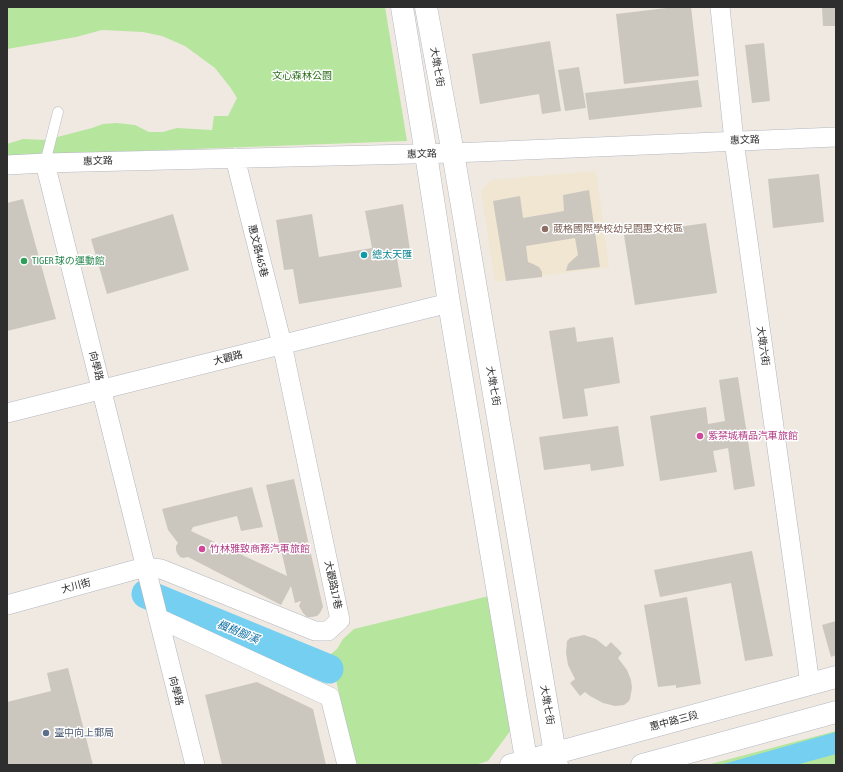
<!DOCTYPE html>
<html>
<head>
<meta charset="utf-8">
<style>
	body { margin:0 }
	#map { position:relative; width:843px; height:772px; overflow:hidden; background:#efe9e1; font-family:"Asap Condensed",sans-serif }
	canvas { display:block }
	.frame { position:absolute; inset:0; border:8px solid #2e2e2e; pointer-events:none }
</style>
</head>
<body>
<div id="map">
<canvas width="843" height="772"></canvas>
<div class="frame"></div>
</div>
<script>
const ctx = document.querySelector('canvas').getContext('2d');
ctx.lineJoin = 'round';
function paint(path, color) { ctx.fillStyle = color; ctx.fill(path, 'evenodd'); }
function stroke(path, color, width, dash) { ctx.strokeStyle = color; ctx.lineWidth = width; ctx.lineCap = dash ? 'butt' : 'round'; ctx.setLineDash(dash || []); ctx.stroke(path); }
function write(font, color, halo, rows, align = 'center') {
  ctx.font = font + ' "Asap Condensed","Noto Sans TC","Noto Sans JP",sans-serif'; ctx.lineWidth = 3; ctx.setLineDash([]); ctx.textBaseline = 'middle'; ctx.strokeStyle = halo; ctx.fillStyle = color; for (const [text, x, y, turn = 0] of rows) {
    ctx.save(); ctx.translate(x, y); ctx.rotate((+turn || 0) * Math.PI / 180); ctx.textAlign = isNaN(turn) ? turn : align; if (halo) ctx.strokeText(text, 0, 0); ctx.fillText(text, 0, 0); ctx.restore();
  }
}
paint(new Path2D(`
	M596,171L609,267L495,282L481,191L491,180Z`), '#f0e6d1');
paint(new Path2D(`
	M7,7H385L407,141L7,156V144L23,139L46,140L92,128L103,124L117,123L135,125L149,132H163L177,128L212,130L214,116H228L237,98L230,87L215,68L185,46L162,36L143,32L102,30L76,37L7,49Z
	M489,596L511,730L488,761L475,765H356L330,655L337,649L343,639L354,629Z
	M836,731V765H707Z`), '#b6e59e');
paint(new Path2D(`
	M836,732V754L796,765H720Z`), '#75cff0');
stroke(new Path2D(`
	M146,594L329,669`), '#75cff0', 29);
paint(new Path2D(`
	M675,7H691L699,76L624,84L616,14Z
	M822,7H836V26H823Z
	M550,41L561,111L542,114L539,94L480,104L472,54Z
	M764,43L770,101L752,103L745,45Z
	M579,67L586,108L565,111L558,70Z
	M698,80L702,107L589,120L585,93Z
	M819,174L824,222L773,228L768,179Z
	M589,190L600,267L566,271L568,264L578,255L575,238L526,246L528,262L533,264L539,267L542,272V277L506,281L493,201L520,196L523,218L564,211L563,195Z
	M23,199L56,319L7,331V203Z
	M403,204L410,250L396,253L402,287L299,304L293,269L284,270L276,220L312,214L319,257L372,248L365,211Z
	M173,214L189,270L107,294L91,239Z
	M706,223L717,293L635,305L624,235Z
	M575,327L577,342L613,337L620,383L584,389L588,416L563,419L549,331Z
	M738,377L755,486L734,490L728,448L713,451L717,472L660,481L650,416L706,407L708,424L725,421L719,380Z
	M618,426L624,466L591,471L590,464L544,470L539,437Z
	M294,479L323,607L320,613L317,616L312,617H307L303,613L299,606L301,601L295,603L291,586L281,605L188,557L183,558L180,557L177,553L176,550V546L178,543L168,530L162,509L252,487L263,527L241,531L237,516L193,527L191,531L287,576L266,485Z
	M752,551L773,656L745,661L731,583L660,597L654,570Z
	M687,597L701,684L676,688V685L658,687L644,605Z
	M836,621V655L831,657L822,625Z
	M584,635L596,639L606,647L611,642L622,653L618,658L627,670L631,680L632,688L630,699L628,702L624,705L615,706L603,703L590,696L585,692L580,696L570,683L575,679L568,665L566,653L567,641L570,638Z
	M68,668L93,765H7V702L51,691L47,673Z
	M257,682L313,709L326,765H222L205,695Z`), '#cbc7bf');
const service = new Path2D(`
	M45,163L58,112`);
const minor = new Path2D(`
	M720,7L734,141L810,684
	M45,163L195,765
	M7,165L45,163L453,153L836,137
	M7,413L449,303
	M7,605L145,567L161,569L315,631H328L340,620L282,344L235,158
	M158,618L330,697L347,765`);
const tertiary = new Path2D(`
	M402,7L426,154L449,303L527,765
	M426,7L453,153L557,765
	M511,765L836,677
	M642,765L836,712`);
stroke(service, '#b4b7c1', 11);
stroke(minor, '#b4b7c1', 20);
stroke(tertiary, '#b4b7c1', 23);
stroke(service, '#fff', 10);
stroke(minor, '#fff', 19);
stroke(tertiary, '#fff', 22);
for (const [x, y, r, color] of [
	[545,229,4,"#8d6e63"],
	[364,255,4,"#0f9aa8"],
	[24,261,4,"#2e9e5b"],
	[700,436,4,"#d1479c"],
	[202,549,4,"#d1479c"],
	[46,733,4,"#5c6f8a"]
]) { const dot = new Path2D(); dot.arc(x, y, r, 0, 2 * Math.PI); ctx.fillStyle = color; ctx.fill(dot); stroke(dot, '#fff', 1.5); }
write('10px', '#2e2e2e', '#fff', [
	["大墩七街",437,67,80],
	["惠文路",745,140,-2],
	["惠文路",422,154,-2],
	["惠文路",98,161,-2],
	["惠文路465巷",258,251,76],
	["大墩六街",763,346,82],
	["大觀路",228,358,-14],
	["向學路",96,366,76],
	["大墩七街",493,386,80],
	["大觀路17巷",333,585,78],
	["大川街",76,586,-15],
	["向學路",176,691,76],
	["大墩七街",547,705,80],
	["惠中路三段",674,721,-15]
]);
write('10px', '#2c6e1b', '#fff', [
	["文心森林公園",302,76]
]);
write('10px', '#785e54', '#fff', [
	["葳格國際學校幼兒園惠文校區",553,229]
], 'left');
write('10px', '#0d838f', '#fff', [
	["總太天匯",372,255]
], 'left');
write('10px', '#27864d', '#fff', [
	["TIGER 球の運動館",32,261]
], 'left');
write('10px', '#b23c85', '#fff', [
	["紫禁城精品汽車旅館",708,436],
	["竹林雅致商務汽車旅館",210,549]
], 'left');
write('10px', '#4e5e75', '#fff', [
	["臺中向上郵局",54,733]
], 'left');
write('italic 11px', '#0d6fa3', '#fff', [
	["楓樹腳溪",238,632,22]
]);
</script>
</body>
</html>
